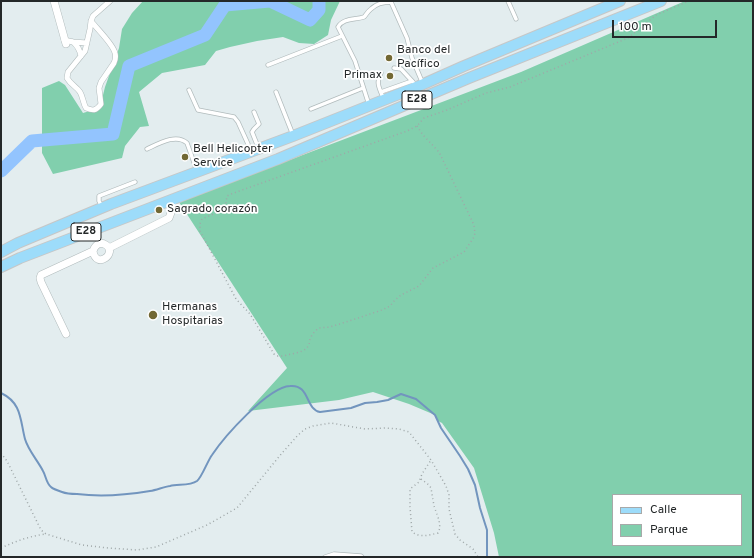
<!DOCTYPE html>
<html>
<head>
<meta charset="utf-8">
<style>
	body { margin:0 }
	#map { position:relative; width:754px; height:558px; overflow:hidden; background:#e3edef; font-family:Overpass,sans-serif }
	canvas { display:block }
	.frame { position:absolute; inset:0; border:2px solid #242829; pointer-events:none }
	.legend { position:absolute; left:612px; top:494px; width:130px; height:52px; box-sizing:border-box; background:#fff; border:1px solid #a7a9a9; margin:0; padding:5px 7px; list-style:none; font-size:12px; color:#242829 }
	.legend li { display:flex; align-items:center; gap:8px; height:20px }
	.legend b { width:20px; border:1px solid #a7a9a9 }
	.scale { position:absolute; left:612px; top:20px; width:105px; height:18px; box-sizing:border-box; border:2px solid #242829; border-top:0; padding-left:5px; font-size:12px; line-height:14px; white-space:nowrap; color:#242829; -webkit-text-stroke:3px #fff; paint-order:stroke }
</style>
</head>
<body>
<div id="map">
<canvas width="754" height="558"></canvas>
<div class="frame"></div>
<ul class="legend">
<li><b style="height:5px;background:#9ddcfa"></b>Calle</li>
<li><b style="height:11px;background:#81cfad"></b>Parque</li>
</ul>
<div class="scale">100 m</div>
</div>
<script>
const ctx = document.querySelector('canvas').getContext('2d');
ctx.lineJoin = 'round';
function paint(path, color) { ctx.fillStyle = color; ctx.fill(path, 'evenodd'); }
function stroke(path, color, width, dash) { ctx.strokeStyle = color; ctx.lineWidth = width; ctx.lineCap = dash ? 'butt' : 'round'; ctx.setLineDash(dash || []); ctx.stroke(path); }
function write(font, color, halo, rows, align = 'center') {
  ctx.font = font + ' Overpass,sans-serif'; ctx.lineWidth = 3.5; ctx.setLineDash([]); ctx.textBaseline = 'middle'; ctx.strokeStyle = halo; ctx.fillStyle = color; for (const [text, x, y, turn = 0] of rows) {
    ctx.save(); ctx.translate(x, y); ctx.rotate((+turn || 0) * Math.PI / 180); ctx.textAlign = isNaN(turn) ? turn : align; if (halo) ctx.strokeText(text, 0, 0); ctx.fillText(text, 0, 0); ctx.restore();
  }
}
paint(new Path2D(`
	M143,1H340L331,20L328,35L314,44L299,43L283,37L257,41L230,47L216,51L205,65L162,73L139,92L149,126L140,127L125,146L122,158L53,174L42,153V88L59,81L65,85L83,113L93,110L102,99L105,87L119,48L122,29L132,13Z
	M685,1H753V557H499L494,533L474,468L442,423L438,421L435,415L409,404L373,392L339,400L248,411L287,368L179,202L521,72ZM613,495H741V545H613Z`), '#81cfad');
stroke(new Path2D(`
	M1,393C22,403 20,420 25,439C28,450 38,461 43,471C46,476 46,483 51,487C53,489 59,491 62,492C67,494 72,494 77,494C101,497 126,495 150,491C157,490 163,487 170,486C178,484 190,486 197,481C202,477 207,462 212,455C224,437 268,387 290,386C310,384 305,409 320,412L351,408L365,403L377,402L388,400L401,394L416,399L435,415L441,428L460,456L468,469L475,485L480,508L487,530V557`), '#7295be', 2);
stroke(new Path2D(`
	M1,171L32,141L113,134L129,66L205,35L225,5L270,1L310,20L319,10V1`), '#93c4fe', 13);
const service = new Path2D(`
	M508,1L516,19
	M268,65L342,36
	M394,68L401,69L413,82
	M381,73C375,83 380,89 384,100
	M189,90L198,110L234,117L238,122L248,144L249,150
	M276,92L293,135
	M381,92L412,81
	M369,105L355,61L338,27C343,18 355,20 364,17C366,15 368,11 371,9C376,4 384,2 391,2L407,38L412,58L423,84
	M311,109L363,88
	M254,112L259,124L254,129L252,132L258,147
	M147,149C158,144 176,133 187,143L197,171
	M102,207L99,201V196L135,182
	M325,557L334,554L361,556L362,557`);
const pedestrian = new Path2D(`
	M91,21C97,29 113,44 115,53C116,57 116,59 114,63L101,82L99,88L101,104C96,111 93,111 86,108C83,103 83,97 80,92C77,87 71,85 67,78L68,72L85,51L90,29L91,21L93,16L110,1
	M64,40L73,42L87,43
	M73,42C78,46 80,51 81,56`);
const minor = new Path2D(`
	M54,1L66,44
	M109,248L169,218L172,210V199
	M66,334L41,282L40,278L41,275L93,251C95,245 100,241 106,245C118,253 96,270 93,251`);
const primary = new Path2D(`
	M1,252L18,243L111,204L293,136L419,86L464,66L620,1
	M1,267L20,258L278,159L469,78L661,1`);
stroke(service, '#b1bbbc', 5);
stroke(pedestrian, '#b1bbbc', 6);
stroke(minor, '#b1bbbc', 8);
stroke(primary, '#c6c7c7', 12);
stroke(new Path2D(`
	M417,126L423,135L439,152L474,225L475,233L474,237L464,252L433,268L419,286L401,295L395,300L390,306L382,310L349,321L330,327L319,328L315,331L312,335L310,339L309,345L306,349L300,352L283,356H278L274,354L250,314L236,299L200,231V224L202,219L225,209L227,196L231,194L407,131L417,126L424,118L447,110L486,93L510,87L628,38L656,15L689,1
	M1,453L7,461L41,530L46,534L82,545L108,548L137,550L156,547L207,525L237,508L282,453L298,435L305,429L313,426L331,423L365,429L385,428L399,429L409,432L431,460L446,486L449,495V509L455,534L460,540L473,549L478,557
	M421,479L429,485L431,488L434,506L439,520L440,528L438,533C429,535 421,538 412,532L410,507V489L419,482L422,474L431,460
	M1,548C16,541 30,536 46,534`), '#9fa7a8', 1.5, [1, 3]);
stroke(service, '#fff', 3.5);
stroke(pedestrian, '#fff', 5);
stroke(minor, '#fff', 7);
stroke(primary, '#9ddcfa', 10);
for (const [x, y, r, color] of [
	[389,58,4,"#726834"],
	[390,76,4,"#726834"],
	[185,157,4,"#726834"],
	[159,210,4,"#726834"],
	[153,315,5,"#726834"]
]) { const dot = new Path2D(); dot.arc(x, y, r, 0, 2 * Math.PI); ctx.fillStyle = color; ctx.fill(dot); stroke(dot, '#fff', 1.5); }
for (const [x, y, w] of [
	[417,100,30],
	[86,232,30]
]) { const box = new Path2D(); box.roundRect(x - w / 2, y - 9, w, 18, 3); ctx.fillStyle = '#fff'; ctx.fill(box); stroke(box, '#242829', 1); }
write('bold 11px', '#242829', null, [
	["E28",417,100],
	["E28",86,232]
]);
write('12px', '#242829', '#fff', [
	["Banco del",397,51],
	["Pacífico",397,65],
	["Primax",382,76,"right"],
	["Bell Helicopter",193,150],
	["Service",193,164],
	["Sagrado corazón",167,210],
	["Hermanas",162,308],
	["Hospitarias",162,322]
], 'left');
</script>
</body>
</html>
